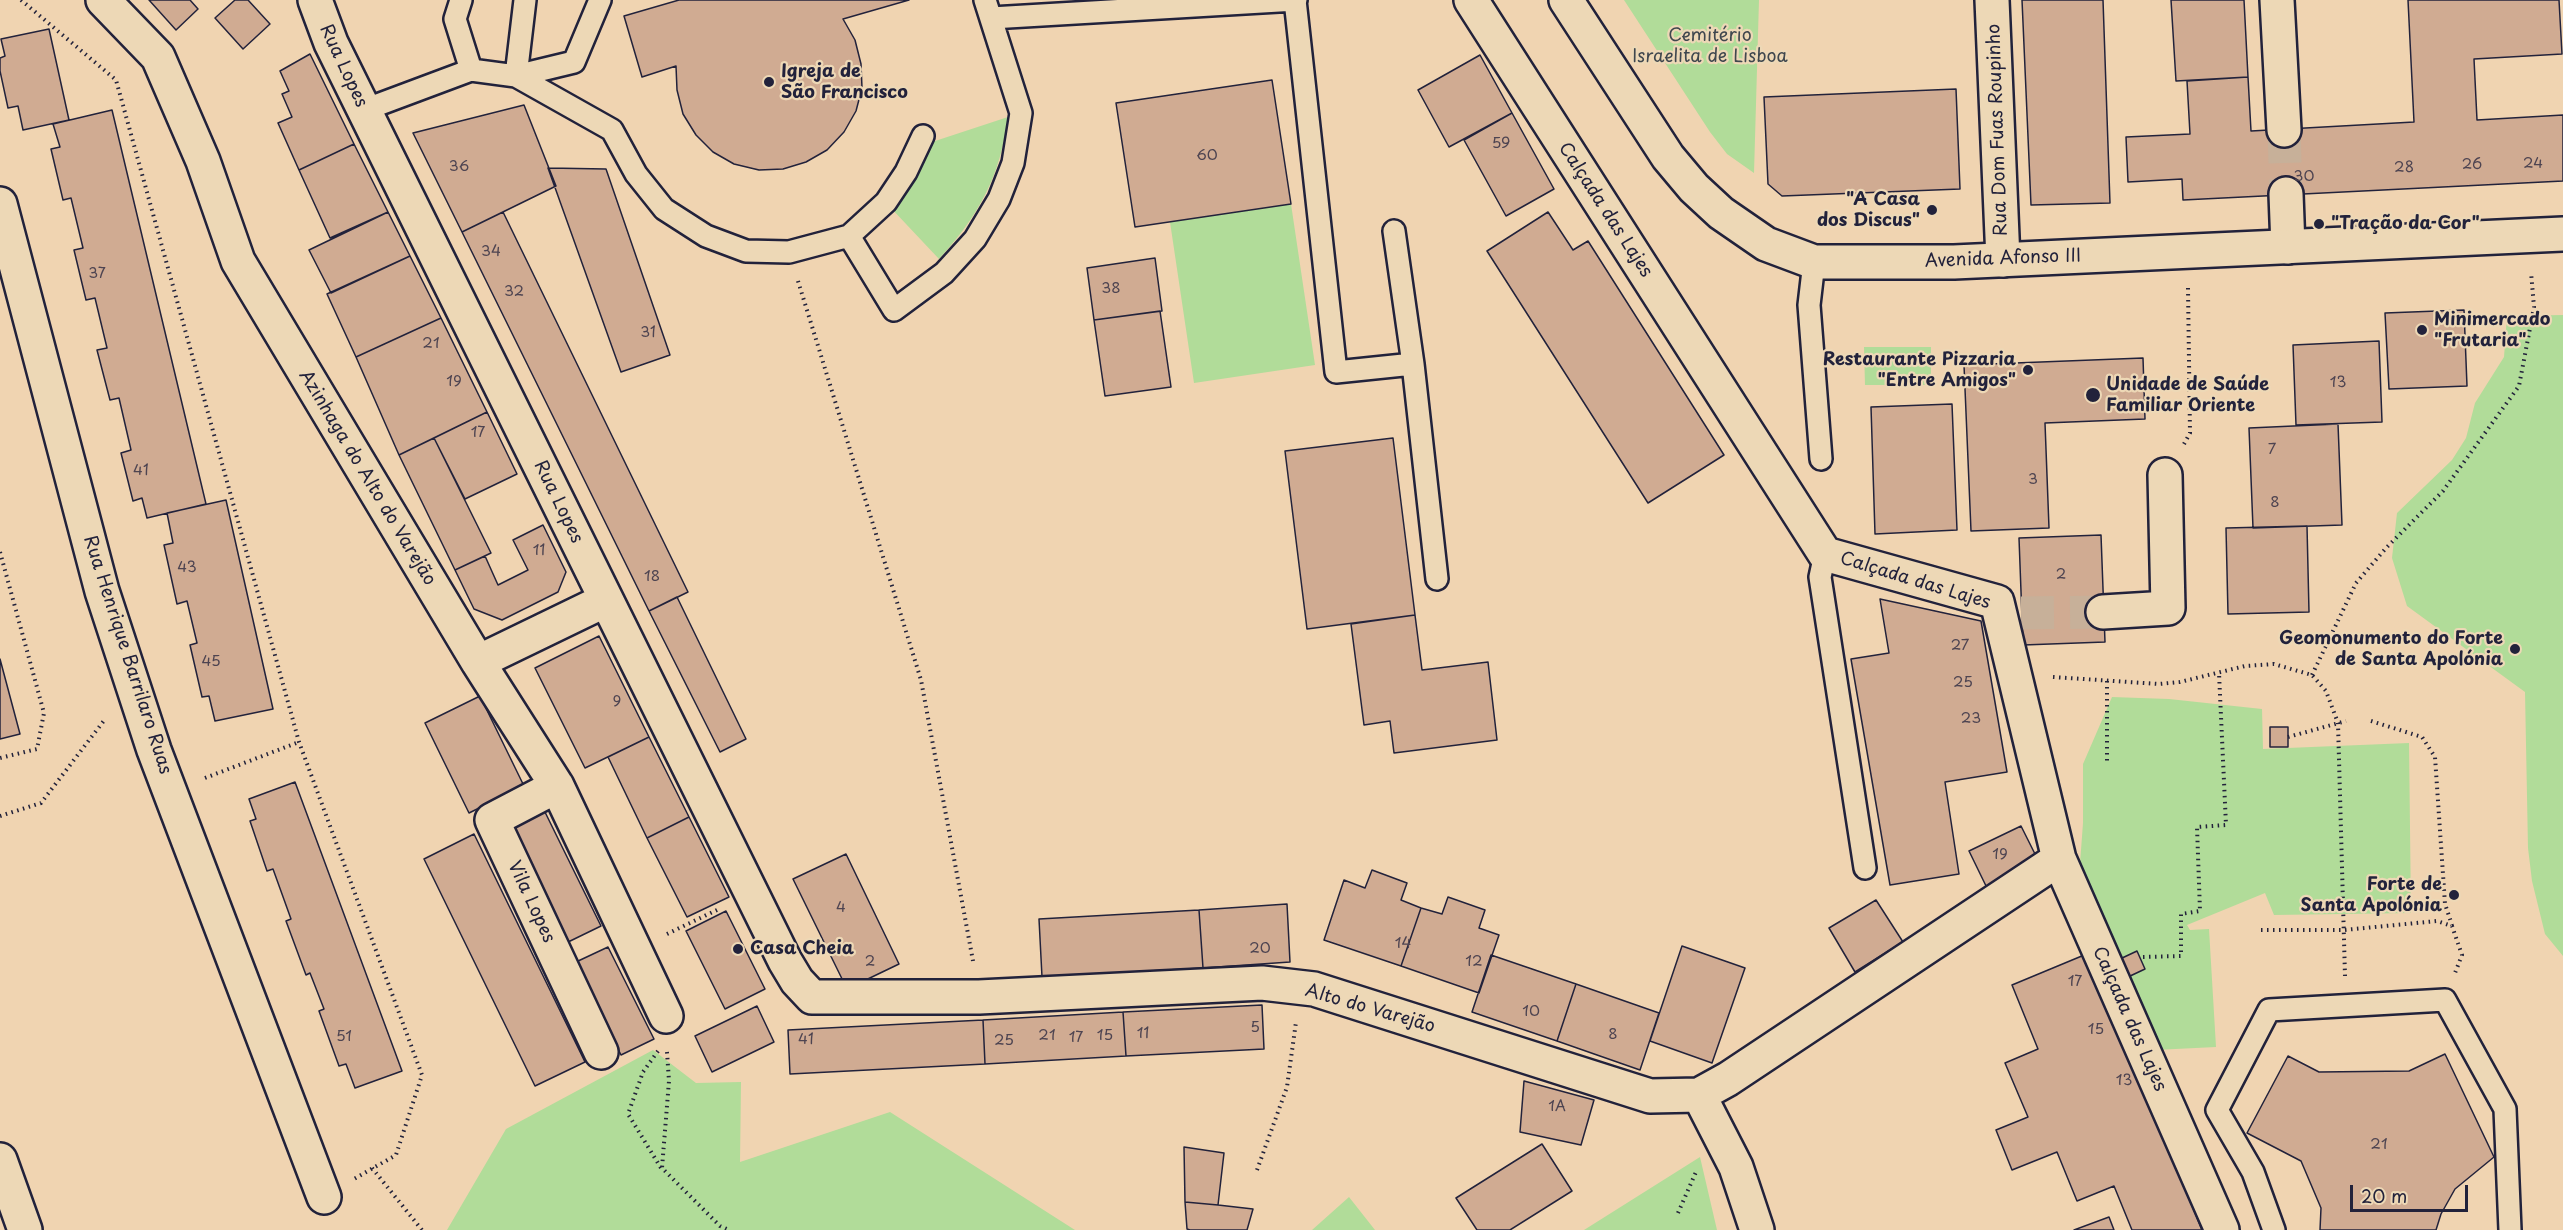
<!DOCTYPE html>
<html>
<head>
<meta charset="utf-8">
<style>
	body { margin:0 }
	#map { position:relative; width:2563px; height:1230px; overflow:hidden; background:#f0d4b1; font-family:"Playpen Sans",sans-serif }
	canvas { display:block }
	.scale { position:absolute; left:2350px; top:1185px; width:118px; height:27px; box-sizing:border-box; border:3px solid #22223b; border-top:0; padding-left:8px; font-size:18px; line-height:21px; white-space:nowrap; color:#22223b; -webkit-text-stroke:4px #edd8b6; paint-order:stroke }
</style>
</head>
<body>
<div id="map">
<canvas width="2563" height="1230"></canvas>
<div class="scale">20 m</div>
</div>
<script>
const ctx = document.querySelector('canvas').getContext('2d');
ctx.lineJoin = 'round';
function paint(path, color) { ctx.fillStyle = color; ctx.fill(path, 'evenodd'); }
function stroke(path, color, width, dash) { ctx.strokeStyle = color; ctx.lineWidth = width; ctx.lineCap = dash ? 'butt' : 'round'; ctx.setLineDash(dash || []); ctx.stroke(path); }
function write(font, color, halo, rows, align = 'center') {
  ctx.font = font + ' "Playpen Sans",sans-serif'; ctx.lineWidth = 4.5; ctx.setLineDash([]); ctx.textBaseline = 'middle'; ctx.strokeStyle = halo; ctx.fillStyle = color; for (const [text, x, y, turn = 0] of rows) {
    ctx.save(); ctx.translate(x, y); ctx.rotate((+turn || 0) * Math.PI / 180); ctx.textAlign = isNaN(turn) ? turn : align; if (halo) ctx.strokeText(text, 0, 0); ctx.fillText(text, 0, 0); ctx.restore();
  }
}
paint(new Path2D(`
	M1624,0H1759L1754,173L1727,154L1710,132Z
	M1008,117C1000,177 979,215 939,259L890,207L922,164L929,143Z
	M1291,204L1315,365L1194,383L1170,222Z
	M2563,315V956L2545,934L2532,881L2528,848L2525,692L2407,606L2392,558L2397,513L2452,460L2466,438L2475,403L2504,357L2507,316Z
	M1864,347H1931V385H1865Z
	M2112,697L2169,699L2262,709L2263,749L2409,743L2411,913L2274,915L2265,893L2187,925L2190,930L2209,929L2216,1047L2155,1050L2079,877L2083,823V764Z
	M653,1050L696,1083L741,1082L740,1162L890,1112L1075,1230H447L506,1129Z
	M1700,1157L1717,1230H1584Z
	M1349,1197L1375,1230H1312Z`), '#b1dc99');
const building = new Path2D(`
	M149,0H190L198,9L176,30Z
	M235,0H248L270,24L243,49L215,18Z
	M679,0H909L843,19L855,40L861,64L862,88L856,111L844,132L827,150L806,162L783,169L759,170L734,164L713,152L696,135L683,114L677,90L676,66L642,77L624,16Z
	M2022,0H2103L2110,203L2031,205Z
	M2171,0H2244L2248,77L2176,81Z
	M2408,0H2559L2562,54L2474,59L2477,120L2563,115V181L2183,200L2182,179L2128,182L2126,137L2190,134L2187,81L2248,77L2251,131L2414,122Z
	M49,29L69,120L23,130L18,106L8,108L0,71V58L5,56L1,39Z
	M310,54L354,144L299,170L278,123L292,117L282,94L289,91L280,71Z
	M1480,55L1512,113L1449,147L1418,90Z
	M1272,80L1291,204L1135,227L1116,103Z
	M1956,89L1960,189L1782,196L1768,184L1764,97Z
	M524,105L556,186L462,232L413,133Z
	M112,110L206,504L147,518L142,498L133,501L121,453L131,450L119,398L110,400L97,350L107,348L95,298L86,300L74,250L83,248L71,198L63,200L51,149L60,147L53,124Z
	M1512,113L1554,189L1506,216L1464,140Z
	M354,144L388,212L330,238L299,170Z
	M548,168L606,169L670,355L621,372Z
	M388,212L410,256L331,293L309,250Z
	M503,212L688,592L649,611L462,232Z
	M1548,212L1573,250L1588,241L1724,455L1648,503L1487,251Z
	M410,256L441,318L356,357L327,294Z
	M1155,258L1162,311L1094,320L1087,268Z
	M2464,310L2467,386L2389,389L2385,313Z
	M1160,311L1171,387L1105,396L1094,320Z
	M441,318L487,412L399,455L356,357Z
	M2379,341L2382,422L2296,425L2293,345Z
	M2143,358L2145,419L2045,423L2049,528L1971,531L1964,365Z
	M1952,404L1957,530L1875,534L1871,407Z
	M487,412L517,474L465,499L434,438Z
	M2338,424L2342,525L2253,528L2249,428Z
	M434,438L491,553L455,570L399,455Z
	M1393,438L1415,615L1307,629L1285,451Z
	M226,500L273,709L215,721L209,696L202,697L190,645L197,643L187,601L177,604L164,545L173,543L167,513Z
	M543,525L566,572L558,592L502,620L474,609L455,570L485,556L498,585L528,570L513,540Z
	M2307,526L2309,612L2228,614L2226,528Z
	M2101,535L2105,642L2023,645L2019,538Z
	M677,597L746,739L720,752L649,611Z
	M1880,599L1981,621L2007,772L1945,782L1959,874L1890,885L1851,659L1889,653Z
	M1415,615L1422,670L1488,662L1497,740L1394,753L1390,721L1364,725L1351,624Z
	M599,636L649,737L585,768L535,668Z
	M0,659L20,734L0,739Z
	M480,696L524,786L469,813L425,723Z
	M2270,727H2288V747H2270Z
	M649,737L689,817L647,838L608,757Z
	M295,782L402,1071L355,1088L346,1064L339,1066L319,1011L324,1009L310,973L306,975L286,921L291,919L273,869L267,871L250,821L256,819L249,799Z
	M542,806L601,926L564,944L505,823Z
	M689,817L729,897L687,917L647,838Z
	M2021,826L2039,862L1987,888L1969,851Z
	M474,834L585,1062L535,1086L424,859Z
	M846,854L899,964L847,989L793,879Z
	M1372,870L1407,883L1401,900L1421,908L1401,966L1324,940L1344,880L1365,888Z
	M1448,897L1485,910L1479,928L1499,935L1479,993L1401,966L1421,908L1442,914Z
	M1876,900L1903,942L1855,972L1829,928Z
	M1287,904L1290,962L1203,968L1199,910Z
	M1199,910L1203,968L1042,977L1039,919Z
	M726,911L765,989L725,1009L686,931Z
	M1682,946L1745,968L1712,1063L1650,1041Z
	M608,947L654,1039L621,1055L576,962Z
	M2137,951L2145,969L2128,977L2120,959Z
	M2089,953L2202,1230H2132L2114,1186L2077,1201L2057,1152L2012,1170L1996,1130L2028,1117L2005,1063L2038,1049L2012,985Z
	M1491,955L1576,984L1557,1041L1472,1012Z
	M1576,984L1659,1013L1640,1070L1557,1041Z
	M1262,1005L1264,1049L1126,1056L1123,1012Z
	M757,1006L774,1042L712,1072L695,1036Z
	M1123,1012L1126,1056L985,1064L983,1020Z
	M983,1020L985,1064L790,1074L788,1030Z
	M2445,1054L2494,1157L2455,1189L2441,1214L2436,1230H2320L2321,1208L2301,1161L2247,1133L2288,1056L2319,1072L2409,1071Z
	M1524,1081L1594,1100L1581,1145L1520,1132Z
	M1542,1144L1572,1191L1510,1230H1477L1456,1198Z
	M1184,1147L1224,1153L1218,1205L1185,1202Z
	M1185,1202L1218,1205L1253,1209L1247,1230H1190L1187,1229Z
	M2109,1217L2114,1230H2074Z`);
paint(building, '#d0ab92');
stroke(building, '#22223b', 1.5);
stroke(new Path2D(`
	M2284,130L2286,194
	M2021,613L2103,612`), '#c7b099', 33, [33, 16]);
const service = new Path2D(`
	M461,0L455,19L471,70
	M525,0L516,76L612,130L636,174L664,209L706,236L746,251L789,252L849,236L886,202L906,172L923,136
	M1295,0L1336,372L1413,364L1437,579
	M991,18L1296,0
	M364,110L471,70L516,76L574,62L600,0
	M1394,231L1413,364
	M849,236L894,310L944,273L975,239L999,199L1013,163L1021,113L985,0
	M1814,262L1809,305L1821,459
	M1825,554L1820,577L1865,868
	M2274,1230L2253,1172L2217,1110L2269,1010L2445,1000L2505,1109L2510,1230`);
const minor = new Path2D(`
	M103,0L158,57L203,161L238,261L478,662L606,600
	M315,0L331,43L785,961L797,981L812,997H979L1262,983L1314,989L1650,1096L1699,1095L1728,1079L2059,859
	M1471,0L1825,554L1997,602L2059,859L2222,1230
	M1992,0L2003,260
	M2277,0L2284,130
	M2286,194L2288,247
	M0,204L102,591L154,750L324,1197
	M2103,612L2168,608L2165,475
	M478,662L557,786L666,1016
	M557,786L492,820L601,1052
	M1699,1095L1736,1167L1757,1230`);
const tertiary = new Path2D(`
	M1566,0L1668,157L1694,188L1721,213L1766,244L1814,262H1954L2563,234`);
const secondary = new Path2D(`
	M0,1160L25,1230`);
stroke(service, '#22223b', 26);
stroke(minor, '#22223b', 38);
stroke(tertiary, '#22223b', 38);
stroke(secondary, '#22223b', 38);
stroke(new Path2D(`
	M21,0L116,80L299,742L422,1075L396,1155L354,1179
	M798,281L921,680L973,961
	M2184,444L2190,433L2188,288
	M0,552L44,713L37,749L0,758
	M2312,675L2356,583L2386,548L2443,491L2519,386L2534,307L2531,272
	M2053,677L2159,684L2180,682L2245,666L2274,664L2312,675L2326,691L2338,723L2345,976
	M2107,681V761
	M2371,721L2422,737L2435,757L2445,904L2452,925
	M2288,737L2346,721
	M205,778L299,742
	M0,816L41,803L106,718
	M2261,930H2344L2437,921L2452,926L2462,955L2455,973
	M667,934L719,909
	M2143,957L2181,956V914L2200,911L2197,827L2226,825L2219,673
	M658,1051L643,1072L628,1114L661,1168
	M667,1052L669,1081L662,1168L720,1226L729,1230
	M372,1168L422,1230
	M1257,1170L1287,1087L1296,1022
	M1678,1213L1696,1172`), '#22223b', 4, [1.5, 4.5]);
stroke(service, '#edd8b6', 21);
stroke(minor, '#edd8b6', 33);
stroke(tertiary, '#edd8b6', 33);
stroke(secondary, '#edd8b6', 33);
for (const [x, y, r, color] of [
	[769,82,6,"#22223b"],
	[1932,210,6,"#22223b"],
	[2319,224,6,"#22223b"],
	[2422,330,6,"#22223b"],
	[2028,370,6,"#22223b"],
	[2093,395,8,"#22223b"],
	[2515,649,6,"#22223b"],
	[2454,895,6,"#22223b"],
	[738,949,6,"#22223b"]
]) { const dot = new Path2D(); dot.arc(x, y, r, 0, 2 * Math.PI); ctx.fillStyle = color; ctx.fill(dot); stroke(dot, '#edd8b6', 2); }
write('15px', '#4e4451', null, [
	["59",1501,144],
	["60",1207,156],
	["24",2533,164],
	["26",2472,165],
	["36",459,167],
	["28",2404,168],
	["30",2304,177],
	["34",491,252],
	["37",97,274],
	["38",1111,289],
	["32",514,292],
	["31",648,333],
	["21",431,344],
	["19",454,382],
	["13",2338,383],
	["17",478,433],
	["7",2272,450],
	["41",141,471],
	["3",2033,480],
	["8",2275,503],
	["11",539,551],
	["43",187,568],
	["2",2061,575],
	["18",652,577],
	["27",1960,646],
	["45",211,662],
	["25",1963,683],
	["9",617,702],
	["23",1971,719],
	["19",2000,855],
	["4",841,908],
	["14",1403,944],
	["20",1260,949],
	["2",870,962],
	["12",1474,962],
	["17",2075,982],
	["10",1531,1012],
	["5",1255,1028],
	["15",2096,1030],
	["11",1143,1034],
	["8",1613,1035],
	["21",1047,1036],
	["15",1105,1036],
	["51",344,1037],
	["17",1076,1038],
	["41",806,1040],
	["25",1004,1041],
	["13",2124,1081],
	["1A",1557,1107],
	["21",2379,1145]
]);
write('18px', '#3f474e', '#edd8b6', [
	["Cemitério",1710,36],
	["Israelita de Lisboa",1710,57]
]);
write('18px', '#22223b', '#edd8b6', [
	["Rua Lopes",343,66,65],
	["Rua Dom Fuas Roupinho",1998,130,-92],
	["Calçada das Lajes",1605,210,57],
	["Avenida Afonso III",2003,259,-2],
	["Azinhaga do Alto do Varejão",367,478,59],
	["Rua Lopes",558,502,64],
	["Calçada das Lajes",1915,581,17],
	["Rua Henrique Barrilaro Ruas",127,655,72],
	["Vila Lopes",531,902,65],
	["Alto do Varejão",1370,1009,16],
	["Calçada das Lajes",2129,1019,66]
]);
write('bold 18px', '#22223b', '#edd8b6', [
	["Igreja de",781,72],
	["São Francisco",781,93],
	["\"A Casa",1920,200,"right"],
	["dos Discus\"",1920,221,"right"],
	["\"Tração da Cor\"",2331,224],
	["Minimercado",2434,320],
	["\"Frutaria\"",2434,341],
	["Restaurante Pizzaria",2016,360,"right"],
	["\"Entre Amigos\"",2016,381,"right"],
	["Unidade de Saúde",2106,385],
	["Familiar Oriente",2106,406],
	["Geomonumento do Forte",2503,639,"right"],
	["de Santa Apolónia",2503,660,"right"],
	["Forte de",2442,885,"right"],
	["Santa Apolónia",2442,906,"right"],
	["Casa Cheia",750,949]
], 'left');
</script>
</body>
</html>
